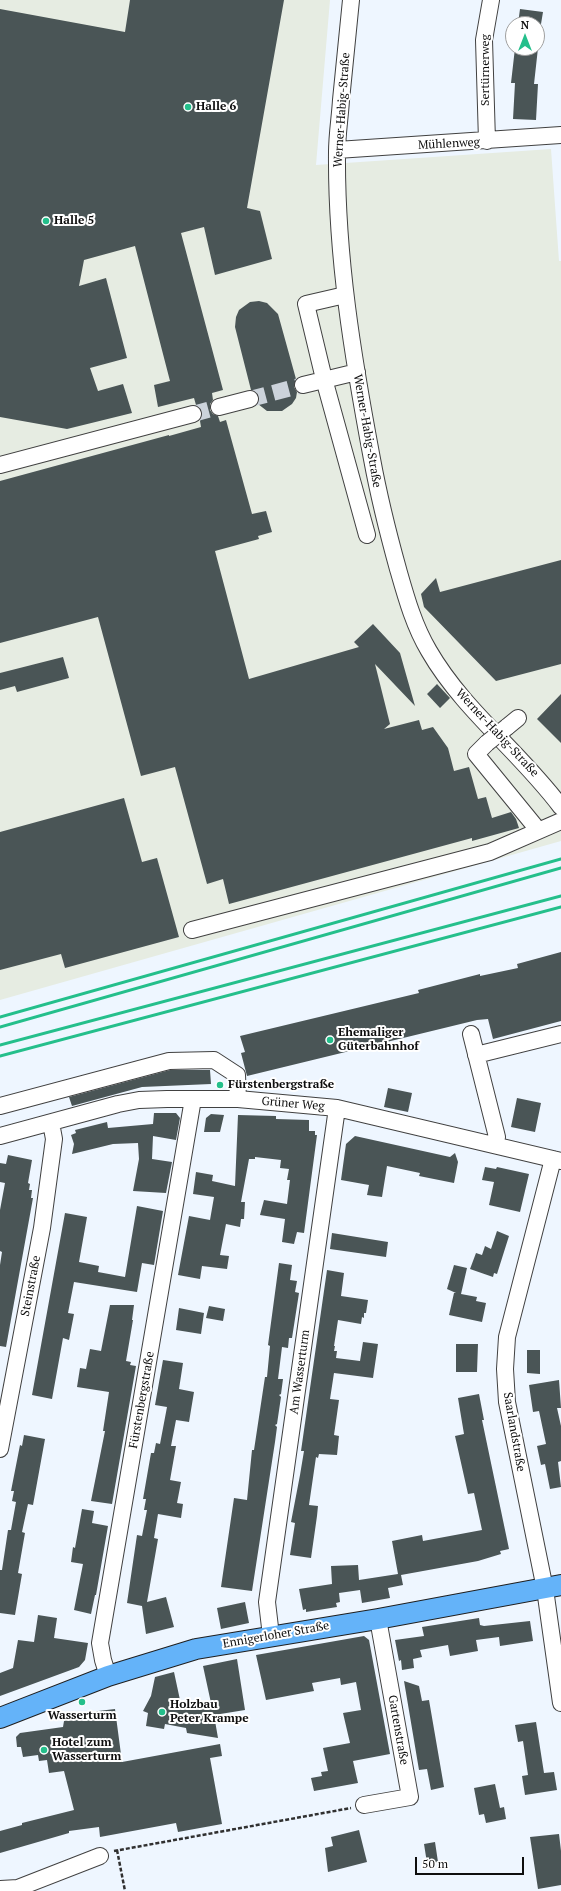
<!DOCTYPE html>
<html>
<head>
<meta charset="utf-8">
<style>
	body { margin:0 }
	#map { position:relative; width:561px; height:1891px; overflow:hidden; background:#eef6ff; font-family:"PT Serif",serif }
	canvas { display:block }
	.north { position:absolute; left:505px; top:16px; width:40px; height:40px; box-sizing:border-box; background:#fff; border:1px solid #9f9f9f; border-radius:50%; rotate:0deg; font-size:11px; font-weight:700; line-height:16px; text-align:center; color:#0e0e0e }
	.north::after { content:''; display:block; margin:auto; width:14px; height:18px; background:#24bf8b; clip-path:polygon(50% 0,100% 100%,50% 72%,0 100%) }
	.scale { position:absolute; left:415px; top:1857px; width:109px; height:18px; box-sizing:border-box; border:2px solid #0e0e0e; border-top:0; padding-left:5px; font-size:12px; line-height:14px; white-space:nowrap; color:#0e0e0e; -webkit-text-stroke:3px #fff; paint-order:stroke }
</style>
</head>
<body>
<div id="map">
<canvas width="561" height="1891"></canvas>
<div class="north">N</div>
<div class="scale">50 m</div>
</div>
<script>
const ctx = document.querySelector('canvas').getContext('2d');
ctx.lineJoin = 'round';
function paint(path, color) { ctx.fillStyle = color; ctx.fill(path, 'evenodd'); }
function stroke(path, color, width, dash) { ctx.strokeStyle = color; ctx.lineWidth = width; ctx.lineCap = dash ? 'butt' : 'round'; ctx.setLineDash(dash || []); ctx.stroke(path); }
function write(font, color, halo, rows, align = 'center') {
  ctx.font = font + ' "PT Serif",serif'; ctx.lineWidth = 4; ctx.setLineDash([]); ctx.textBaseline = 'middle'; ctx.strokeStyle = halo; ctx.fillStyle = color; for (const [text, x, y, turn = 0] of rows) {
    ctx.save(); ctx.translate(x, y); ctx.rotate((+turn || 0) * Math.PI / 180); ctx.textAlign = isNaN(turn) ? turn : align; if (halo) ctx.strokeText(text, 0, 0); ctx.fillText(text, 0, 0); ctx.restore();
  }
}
paint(new Path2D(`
	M0,0H330L316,165L551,149L559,261H561V841L0,1000Z`), '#e6ece2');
paint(new Path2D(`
	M130,0H284L247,208L260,211L272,259L215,275L204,227L181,233L223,390L212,393L213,400L210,404V410L213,414L218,416L220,422L226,420L252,514L266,511L272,532L258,536L259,539L215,551L249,679L359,647L354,642L373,624L400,653L415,706L375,664L390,724L384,729L419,720L422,730L433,727L448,748L454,771L469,767L478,799L486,797L492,818L511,812L516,819L519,828L472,841V838L229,904L223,879L207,884L175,767L141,776L98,617L0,643V481L169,435V436L201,427L200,421L202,416V411L196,405L194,398L158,407L154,385L170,381L135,246L84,260L79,286L106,278L127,358L90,368L98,391L123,384L132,413L67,429L0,417V9L125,32Z
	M520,9L543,12L541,24H518Z
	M515,48H538L534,84H538L536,120L513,119L515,83H511Z
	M259,301L267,303L278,314L296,379L294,387L297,392L296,398L292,404L282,411H267L258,404L259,396L256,392L251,390L235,327L236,317L239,310L250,302Z
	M561,560V664L496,681L424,607L421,594L436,578L440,592Z
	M63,657L69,678L17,692L15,686L0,690V673Z
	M437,684L450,698L440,708L427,694Z
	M561,694V743L537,719Z
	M124,798L142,862L157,858L179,937L65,968L61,954L0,970V832Z
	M561,952V1021L493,1039L488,1019L477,1020L247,1076L241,1053L245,1052L240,1036L419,993L418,990L480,974V976L518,968L517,964Z
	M170,1070H210L211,1084L142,1087L72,1106L69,1097Z
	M388,1088L412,1093L408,1112L384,1107Z
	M517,1098L541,1103L535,1132L511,1127Z
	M154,1113H176L180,1118L176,1140L153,1136L152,1159L172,1162L166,1193L133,1191L139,1159L138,1143L113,1144L72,1154L74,1144L71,1135L76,1133L75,1130L107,1122L108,1128L153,1124Z
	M211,1114L224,1115L220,1132H204L206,1118Z
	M238,1115L276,1116V1119L309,1120V1131H315V1135H317L304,1233L297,1232L294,1244L282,1242L285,1219L260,1215L264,1200L287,1204L290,1180H287L289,1169L280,1168L281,1160L255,1157V1159H249L241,1202H245L244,1219H241L240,1227L226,1224L220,1255L229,1256L227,1269L202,1266L200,1279L178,1275L189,1216L210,1220L214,1197L193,1194L196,1172L213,1175L212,1181L235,1186Z
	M355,1136L450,1157L455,1153L458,1162L454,1183L419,1176L420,1173L387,1166L382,1197L367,1195L369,1185L341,1180L346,1144Z
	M8,1155L32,1160L28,1183L30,1184L29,1190H32L31,1198H33L6,1347L0,1346V1265L2,1252L0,1251V1210L5,1183L0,1182V1163L6,1164Z
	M485,1167L496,1169L497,1167L529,1174L520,1212L489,1205L494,1182L482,1180Z
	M137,1206L163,1211L154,1265L142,1263L137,1292L74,1282L68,1313L74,1314L69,1340L63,1338L52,1399L32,1395L65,1213L87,1217L79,1262L99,1266L98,1272L125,1277Z
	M497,1231L509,1236L497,1274L494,1273L493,1277L470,1269L476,1253L482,1255L485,1246L491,1249Z
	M332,1233L388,1242L386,1257L330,1249Z
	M279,1263L292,1265L290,1280L297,1281L295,1292L299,1293L292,1338H289L288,1348L282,1347L278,1379H283L281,1394L279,1395L281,1397L277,1424L275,1425L277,1427L275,1442L252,1591L221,1587L234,1498L247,1500L252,1450H254L265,1377H267L270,1346L268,1345Z
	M454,1265L467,1268L461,1294L477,1297L476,1301L486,1303L482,1322L449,1315L454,1293H456L447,1289Z
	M327,1270L344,1273L341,1296L368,1300L366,1313H364V1318L362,1317L361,1324L338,1320L334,1346H335L334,1351H337L336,1358L360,1361L363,1342L378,1344L373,1378L334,1373L330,1399L339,1400L334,1435L339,1436L337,1455L319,1454L318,1458L316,1457L309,1505L318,1506L317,1516L311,1558L290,1555L295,1523L291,1522L300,1475L304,1451H301Z
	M110,1305H134L132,1320H133L126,1361L131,1362L130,1365L136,1366L112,1504L91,1501L105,1431H103L109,1392L77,1387L80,1368L86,1369L90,1349L101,1351Z
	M209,1306L225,1309L223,1321L206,1318Z
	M179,1308L204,1313L201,1334L176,1330Z
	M456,1344H478L477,1372H456Z
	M527,1350H540V1374L527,1373Z
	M163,1360L183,1363L179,1389L194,1392L189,1422L176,1420L171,1446H176L170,1480L181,1482L177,1503L183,1504L181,1518L158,1514L154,1538L158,1539L147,1602L166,1597L174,1627L146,1634L142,1606L127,1603L137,1535L142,1536L147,1510H144L146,1499H143L151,1453H154L156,1443L160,1444L167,1407L155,1405Z
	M559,1380L561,1408H557L561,1426V1461L558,1462L561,1487L550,1489L545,1464L541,1465L537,1446L546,1444L539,1411L533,1412L529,1385Z
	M479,1394L484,1420H482L509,1549L500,1551L501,1554L478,1561L401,1575L403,1585L388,1588L390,1598L362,1603L360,1590L339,1593L340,1602L336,1603L337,1607L306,1612V1609L303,1610L299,1589L332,1584L331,1566L358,1565L359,1580L398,1574L392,1541L422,1535L423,1541L482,1530L474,1493L468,1494L455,1436L464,1434L458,1398Z
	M24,1435L45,1439L33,1505L28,1504L22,1532L25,1533L18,1573L22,1574L15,1615L0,1613V1570H2L8,1530H11L16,1502L12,1501L14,1491H11L20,1445L22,1446Z
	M82,1509L94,1511L92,1523L108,1526L96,1595H95L91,1614L74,1610L83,1564L71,1562L73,1547L75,1548Z
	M245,1602L249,1623L221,1629L217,1608Z
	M38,1615L57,1618L54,1638L88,1643L85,1660L79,1667L0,1696V1673L13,1668L18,1640L34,1642Z
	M479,1618L480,1625L484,1626L530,1621L533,1641L500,1646L499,1637L476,1640L478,1651L450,1656L448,1645L420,1650L422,1657L413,1659L414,1668L402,1670L401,1660L399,1661L395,1640L424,1636L422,1627Z
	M364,1636L369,1640L390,1754L353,1761L358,1783L314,1791L311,1778L322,1776L321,1772L328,1771L323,1748L350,1743L343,1713L361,1710L356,1682L341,1685L340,1678L312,1683L314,1691L266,1700L256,1655Z
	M237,1659L245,1710L214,1715L218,1738L187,1733L186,1728L165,1724L164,1729L146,1726L148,1713L143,1711L151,1696L155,1677L174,1672L180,1700L178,1710L211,1703L203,1666Z
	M404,1681L419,1686L422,1701L429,1700L444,1787L431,1790L427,1769L419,1770Z
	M115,1709L122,1762L220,1744L222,1756L210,1758L222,1824L178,1832L176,1823L100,1837L99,1827L69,1831V1833L0,1853V1831L22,1825V1823L74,1810L64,1771L49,1773L47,1760L39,1761L38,1755L23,1757L21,1747H17L16,1737L20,1733L63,1727L65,1715Z
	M536,1722L544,1773L554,1772L557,1790L525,1795L522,1776L528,1775L523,1741L518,1742L515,1725Z
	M495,1784L500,1808L504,1807L506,1819L486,1823L484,1814L479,1815L474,1788Z
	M359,1830L367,1862L328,1872L325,1848L333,1846L331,1837Z
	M559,1834L561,1851V1885L538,1889L530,1837Z
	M435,1842L438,1862L427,1863L424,1844Z`), '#4a5556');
stroke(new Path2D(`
	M250,399L303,385
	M193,414L219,407`), '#ccd3db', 16, [16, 8]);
const minor = new Path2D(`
	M351,0C348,33 344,67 341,100C340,117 337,135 337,152C336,256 353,358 372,459C379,497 388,533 398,569C406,597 414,626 429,651C463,710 520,752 561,807
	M487,141L484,40L491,0
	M337,150L561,135
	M345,295L306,304L324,379L367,535
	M303,385L357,372
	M219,407L250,399
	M0,465L193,414
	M507,727L518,718
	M487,743L476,754L534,825L537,831
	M192,930L490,852L561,821
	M471,1034L497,1137L495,1145
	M476,1055L561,1034
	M0,1106L169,1061L214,1060L237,1075L238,1099
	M0,1136L118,1104L139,1100L167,1099H238L337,1108L561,1161
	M553,1159L507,1337L505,1369L507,1402L545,1589L561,1703
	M0,1449L42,1228L54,1139L51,1123
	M271,1636L267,1602L337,1108
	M108,1676L103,1660L100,1643L193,1099
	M364,1805L410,1797L378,1619
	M0,1889L18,1888L100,1856`);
const major = new Path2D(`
	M0,1718L108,1676L196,1649L378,1619L561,1585`);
stroke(minor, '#414141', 18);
stroke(major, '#1f1f1f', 22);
stroke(new Path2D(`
	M117,1850L125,1891
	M114,1851L351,1808`), '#303030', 2.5, [4, 2]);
stroke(minor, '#fff', 16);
stroke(major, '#64b3f9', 20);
stroke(new Path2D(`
	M0,1017L561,859
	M0,1027L561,868
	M0,1045L561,896
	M0,1056L561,907`), '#24bf8b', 3);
const minorBridge = new Path2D(`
	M487,743L507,727`);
stroke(minorBridge, '#414141', 18, []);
stroke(minorBridge, '#fff', 16);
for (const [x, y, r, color] of [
	[188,107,4,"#24bf8b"],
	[46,221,4,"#24bf8b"],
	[330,1040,4,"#24bf8b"],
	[220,1085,4,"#24bf8b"],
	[82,1702,4,"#24bf8b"],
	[162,1712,4,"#24bf8b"],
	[44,1750,4,"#24bf8b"]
]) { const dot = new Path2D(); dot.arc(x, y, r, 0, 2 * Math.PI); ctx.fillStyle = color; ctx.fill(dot); stroke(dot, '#fff', 1.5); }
write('12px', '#0e0e0e', '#fff', [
	["Sertürnerweg",486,70,-90],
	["Werner-Habig-Straße",342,110,-86],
	["Mühlenweg",449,144,-3],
	["Werner-Habig-Straße",367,431,80],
	["Werner-Habig-Straße",497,733,47],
	["Grüner Weg",293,1104,5],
	["Steinstraße",31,1286,-79],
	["Am Wasserturm",300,1372,-82],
	["Fürstenbergstraße",142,1400,-80],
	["Saarlandstraße",514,1432,80],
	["Ennigerloher Straße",276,1635,-10],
	["Gartenstraße",398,1730,80]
]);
write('bold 12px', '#0e0e0e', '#fff', [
	["Halle 6",196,107],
	["Halle 5",54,221],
	["Ehemaliger",338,1033],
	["Güterbahnhof",338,1047],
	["Fürstenbergstraße",228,1085],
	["Holzbau",170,1705],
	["Peter Krampe",170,1719],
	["Wasserturm",82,1716,"center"],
	["Hotel zum",52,1743],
	["Wasserturm",52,1757]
], 'left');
</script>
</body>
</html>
